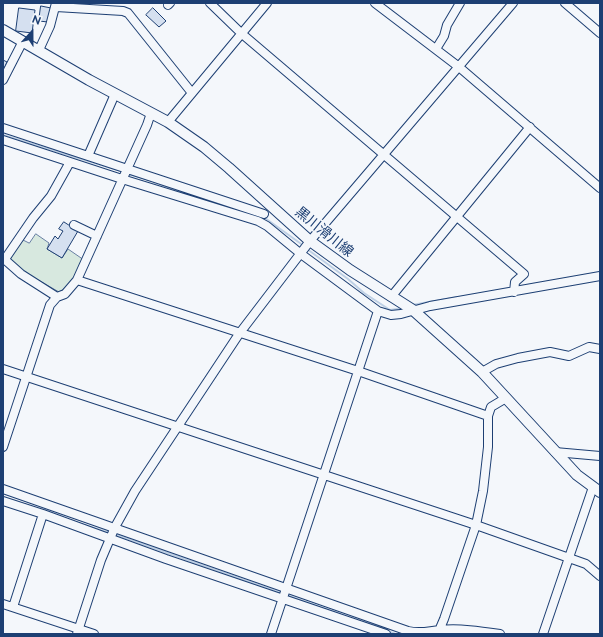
<!DOCTYPE html>
<html>
<head>
<meta charset="utf-8">
<style>
	body { margin:0 }
	#map { position:relative; width:603px; height:637px; overflow:hidden; background:#f4f7fb; font-family:Raleway,sans-serif }
	canvas { display:block }
	.frame { position:absolute; inset:0; border:4px solid #1d3f73; pointer-events:none }
	.north { position:absolute; left:12px; top:12px; width:40px; height:40px; -webkit-text-stroke:3px #f4f7fb; paint-order:stroke; rotate:21deg; font-size:11px; font-weight:700; line-height:16px; text-align:center; color:#1d3f73 }
	.north::after { content:''; display:block; margin:auto; width:14px; height:18px; background:#1d3f73; clip-path:polygon(50% 0,100% 100%,50% 72%,0 100%) }
</style>
</head>
<body>
<div id="map">
<canvas width="603" height="637"></canvas>
<div class="frame"></div>
<div class="north">N</div>
</div>
<script>
const ctx = document.querySelector('canvas').getContext('2d');
ctx.lineJoin = 'round';
function paint(path, color) { ctx.fillStyle = color; ctx.fill(path, 'evenodd'); }
function stroke(path, color, width, dash) { ctx.strokeStyle = color; ctx.lineWidth = width; ctx.lineCap = dash ? 'butt' : 'round'; ctx.setLineDash(dash || []); ctx.stroke(path); }
function write(font, color, halo, rows, align = 'center') {
  ctx.font = font + ' Raleway,"Noto Sans JP",sans-serif'; ctx.lineWidth = 3; ctx.setLineDash([]); ctx.textBaseline = 'middle'; ctx.strokeStyle = halo; ctx.fillStyle = color; for (const [text, x, y, turn = 0] of rows) {
    ctx.save(); ctx.translate(x, y); ctx.rotate((+turn || 0) * Math.PI / 180); ctx.textAlign = isNaN(turn) ? turn : align; if (halo) ctx.strokeText(text, 0, 0); ctx.fillText(text, 0, 0); ctx.restore();
  }
}
const green = new Path2D(`
	M36,234L49,243L47,249L62,258L68,249L84,260C78,272 71,286 59,292L24,272L9,259L21,239L29,243Z`);
paint(green, '#d7e8df');
stroke(green, '#687fa3', 1);
stroke(new Path2D(`
	M3,135L124,172
	M128,174L153,181
	M160,184L246,212
	M261,217L265,218L304,246
	M307,249L348,279L364,293L390,310L404,308
	M412,305L457,297
	M72,521L110,533
	M114,534L281,593
	M286,595L340,614
	M387,631L396,634`), '#bed0e5', 2);
const building = new Path2D(`
	M41,6L51,8L48,22L39,21Z
	M19,8L35,10L32,33L16,31Z
	M153,8L166,21L159,27L146,15Z
	M3,60L7,62L3,71Z
	M64,222L78,231L62,258L47,249L55,236L58,239L63,231L59,229Z`);
paint(building, '#d5e0f0');
stroke(building, '#1d3f73', 1);
const minor = new Path2D(`
	M210,3L241,33L524,274L515,282L514,292
	M375,3L459,67L600,188
	M565,3L600,33
	M168,5L170,3
	M56,7L123,11L128,13L192,93
	M436,49L444,36L447,25L460,3
	M39,50L50,26L56,3
	M3,80L23,41
	M115,94L88,156L264,214
	M168,122L267,3
	M3,128L88,156
	M3,140L122,179L258,221L267,226L301,254L378,311
	M74,225L97,236
	M3,258L21,274L57,297
	M5,259L33,218L51,196L70,162
	M77,280L358,371L488,416
	M391,297L530,127
	M3,369L476,525L586,564L600,576
	M482,372L496,364L518,358L550,352L569,356L589,347L600,349
	M3,447L50,305L57,297L65,294L77,280L147,125L151,113
	M555,452L600,456
	M3,489L408,631C421,634 428,631 440,630C459,628 480,631 500,634
	M3,501L43,514
	M3,604L94,634
	M13,607L43,514L166,559L386,634
	M438,633L444,619L476,525L483,491L488,447V416L491,407L506,398
	M77,634L101,560L115,527L135,491L239,334L310,241L513,3
	M271,634L378,311L391,315L401,314L430,306L600,276
	M543,634L593,487`);
const major = new Path2D(`
	M3,30L89,80L168,122L204,147L229,168L310,241L350,270L413,310L482,372L577,475L600,492`);
stroke(minor, '#1d3f73', 10);
stroke(major, '#1d3f73', 12);
stroke(minor, '#f4f7fb', 8);
stroke(major, '#f4f7fb', 10);
write('14px', '#1d3f73', '#f4f7fb', [
	["黒川滑川線",324,232,39]
]);
</script>
</body>
</html>
